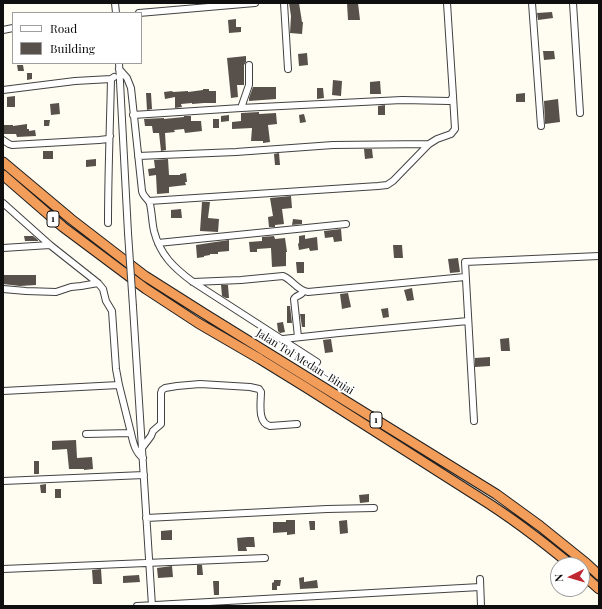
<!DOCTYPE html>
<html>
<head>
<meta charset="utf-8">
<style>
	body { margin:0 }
	#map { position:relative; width:602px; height:609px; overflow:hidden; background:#fffcf1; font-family:"Playfair Display",serif }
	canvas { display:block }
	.frame { position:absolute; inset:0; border:4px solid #0f0f0f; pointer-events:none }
	.legend { position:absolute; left:12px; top:12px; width:130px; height:52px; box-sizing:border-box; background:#fff; border:1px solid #9f9f9f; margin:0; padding:5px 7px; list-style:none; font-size:12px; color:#0f0f0f }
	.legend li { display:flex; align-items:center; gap:8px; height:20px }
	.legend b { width:20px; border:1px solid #9f9f9f }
	.north { position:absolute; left:550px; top:557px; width:40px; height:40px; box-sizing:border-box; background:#fff; border:1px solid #9f9f9f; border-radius:50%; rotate:265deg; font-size:11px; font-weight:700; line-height:16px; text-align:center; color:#0f0f0f }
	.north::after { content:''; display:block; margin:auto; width:14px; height:18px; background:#bf2731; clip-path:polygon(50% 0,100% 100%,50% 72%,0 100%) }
</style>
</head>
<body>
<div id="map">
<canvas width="602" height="609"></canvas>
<div class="frame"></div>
<ul class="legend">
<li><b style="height:5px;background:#fff"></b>Road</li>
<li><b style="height:11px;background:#57504b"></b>Building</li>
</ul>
<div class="north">N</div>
</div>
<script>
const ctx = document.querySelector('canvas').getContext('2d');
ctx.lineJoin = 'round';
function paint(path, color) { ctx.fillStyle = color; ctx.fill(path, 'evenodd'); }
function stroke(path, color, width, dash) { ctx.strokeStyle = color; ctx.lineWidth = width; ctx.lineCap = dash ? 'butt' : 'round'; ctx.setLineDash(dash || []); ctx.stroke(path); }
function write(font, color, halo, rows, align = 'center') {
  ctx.font = font + ' "Playfair Display",serif'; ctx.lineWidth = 4; ctx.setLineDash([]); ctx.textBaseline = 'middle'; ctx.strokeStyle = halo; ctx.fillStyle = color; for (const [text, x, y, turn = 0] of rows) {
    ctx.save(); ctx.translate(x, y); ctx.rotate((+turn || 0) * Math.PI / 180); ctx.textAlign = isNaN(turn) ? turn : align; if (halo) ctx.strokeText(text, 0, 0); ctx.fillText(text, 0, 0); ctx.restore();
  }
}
paint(new Path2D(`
	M289,3H299L302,22H303L302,34L290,33L291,16Z
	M347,3H358L360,20H348Z
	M552,12L553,18L538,20L537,13Z
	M236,19V27H241V32L229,33L228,20Z
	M543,51H554L555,59L544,60Z
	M307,53L308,65L299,66L298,54Z
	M246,56V62L244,65V85H237L238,97L231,98L227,58Z
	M17,65H23L24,71H18Z
	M27,73H32V79L27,80Z
	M333,80L342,81L341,96L332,95Z
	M380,81L381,94H370V82Z
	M253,87H276V99L249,101V98Z
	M317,88H323L324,98L317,99Z
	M203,89H209V91H216V103H204L192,104V103L181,104L182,107L175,108V97L165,99L164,92L172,91L173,92L188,91V92L203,90Z
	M146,93H151L152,109L147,110Z
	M525,93V102H516V94Z
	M15,96V107H7V97Z
	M558,99L560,122L545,124L544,101Z
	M59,103L60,114L51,115L50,104Z
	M385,105V115H378V106Z
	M259,112V114L276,113L277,124L268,125L270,142L263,143V141H251L252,128L232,129V122L241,121V113Z
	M304,114L306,122L300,123L299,115Z
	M229,115V121L221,122V116Z
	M184,116H191V121H201L202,131L185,133L184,129L174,130L175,132L165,133L166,150L161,151L159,133H153L152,126H145L144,119L164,118V119L184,117Z
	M213,119H219V128H213Z
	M44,120H50L49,126H44Z
	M27,124V129H29V131L35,130L36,136L17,137L16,134H3V125H13V126Z
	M364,149H372L373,158L365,159Z
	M43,151H53V159H43Z
	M279,153L280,165H275L274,154Z
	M96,159V166L86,167V160Z
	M168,159L169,175H180V174L186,173L187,182H185L186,185L169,187V193L157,194L156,175L149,176L148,169L155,168L154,160Z
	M291,196L292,208L282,209L284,224L275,225V227H269L268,217L273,216L270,198Z
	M202,202H210L208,218L219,219L218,232L200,231Z
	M181,209L182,218H171V210Z
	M293,219L302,220V224L292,225Z
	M341,229L342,241L334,242L333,237L325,238L324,231Z
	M305,235V239L317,237L318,250L310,251L309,248L299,250L298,244L299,243V236Z
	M24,236H33L38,240V241H25Z
	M274,236L275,239L285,238L287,252H286V266L272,267L271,248L257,249V252H250L249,242L262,241V237Z
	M229,240V251L218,252V254H210V255L204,256V257L197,258L196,245Z
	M393,245H402L403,258H394Z
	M458,258L460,272L450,273L448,259Z
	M296,262H304V273H297Z
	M3,275H36V285L20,286L3,284Z
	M221,285H228L229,298H226L222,296Z
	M412,288L414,300L407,301L404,290Z
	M348,293L351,307L342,309L340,294Z
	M287,306H290L292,323H287Z
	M388,308L389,317L383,318L381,309Z
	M300,314H305V327H302Z
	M283,322L285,332L280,333L278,331L277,323Z
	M509,338L510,351H501L500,339Z
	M331,339L333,352L325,353L323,340Z
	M490,357V366L475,367V358Z
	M76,440L77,458L92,457L93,469L84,470V469H69L67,449L52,450V441Z
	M34,461H39V474H34Z
	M46,484V493H41L40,485Z
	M55,489H61V498H55Z
	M369,494V502L360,503L359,495Z
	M286,520H295V534L287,535V532L273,533V522H286Z
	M347,520L348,533L340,534L339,521Z
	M309,521H315V530H310Z
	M172,530V540H161V531Z
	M248,537H254L255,547H246L247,551H238L237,538Z
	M197,565H202L203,575H197Z
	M172,566L173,577L158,578L157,568Z
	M101,569L102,584H93L92,570Z
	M139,575L140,582L123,583V576Z
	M304,577V582L317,580L318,588L300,589L299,578Z
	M274,580H281L280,586H277V590H272V583L274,582Z
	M213,581H219V595H214Z`), '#57504b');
const minor = new Path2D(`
	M115,3L116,13
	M284,3L288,69
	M532,3L541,126
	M573,3L580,113
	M139,13L255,3
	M3,30L13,28
	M119,63L128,233
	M119,69L127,78L131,88L142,191C143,197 149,199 150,204C152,213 152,222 154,231C160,255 174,268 193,282L317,362
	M3,90L75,81L111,79L114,77
	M241,108L249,85V65
	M133,115L241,108L402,100L449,101L451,100L453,96
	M3,140L9,144L12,145L99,140L108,139L110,136
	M138,156L236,152L333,145L429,144
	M149,201L378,186L387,185L393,181L429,144L437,139L451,134L455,129L453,96L447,3
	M3,203L50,245L98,283L103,289L106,301L112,311L116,369L119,385L131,433
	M108,223C108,175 110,127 111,79
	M158,243L346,224
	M3,248L50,245
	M193,282L241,280L283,276C293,280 296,290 308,292L465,277
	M3,289L26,291L56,292L71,287L81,286L98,283
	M133,307L152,606
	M298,337L294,299C296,295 301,296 303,292
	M283,339L339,333L468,321
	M3,391L119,385
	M474,421L465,262L599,256
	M86,434L131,433C133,442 135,452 143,458
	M142,448L151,436L153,431L161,424V393L162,390L165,388L177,386L200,384L250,387L259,389L261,392C261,402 257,423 270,426L297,424
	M3,481L144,475
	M146,518L327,509L374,508
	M3,569L265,558
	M480,579L481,606
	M137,606L480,587`);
const highway = new Path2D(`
	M3,162L71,219L145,276L205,314L386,426L496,494L540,526L586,563L599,575
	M3,175L63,227L146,289L198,323L260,359L307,388L480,498C512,518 542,541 571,565
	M582,574L599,589`);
stroke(minor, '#424242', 8);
stroke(highway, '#202020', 11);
stroke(minor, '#fff', 6);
stroke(highway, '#f39d5a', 9);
const minorBridge = new Path2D(`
	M128,233L133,307`);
stroke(minorBridge, '#424242', 8, []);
stroke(minorBridge, '#fff', 6);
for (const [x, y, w] of [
	[53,219,12],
	[376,420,12]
]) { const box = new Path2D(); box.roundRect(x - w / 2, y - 8, w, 16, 3); ctx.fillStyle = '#fff'; ctx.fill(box); stroke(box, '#0f0f0f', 1); }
write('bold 10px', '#0f0f0f', null, [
	["1",53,219],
	["1",376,420]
]);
write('11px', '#0f0f0f', '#fff', [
	["Jalan Tol Medan–Binjai",305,362,32]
]);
</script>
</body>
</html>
